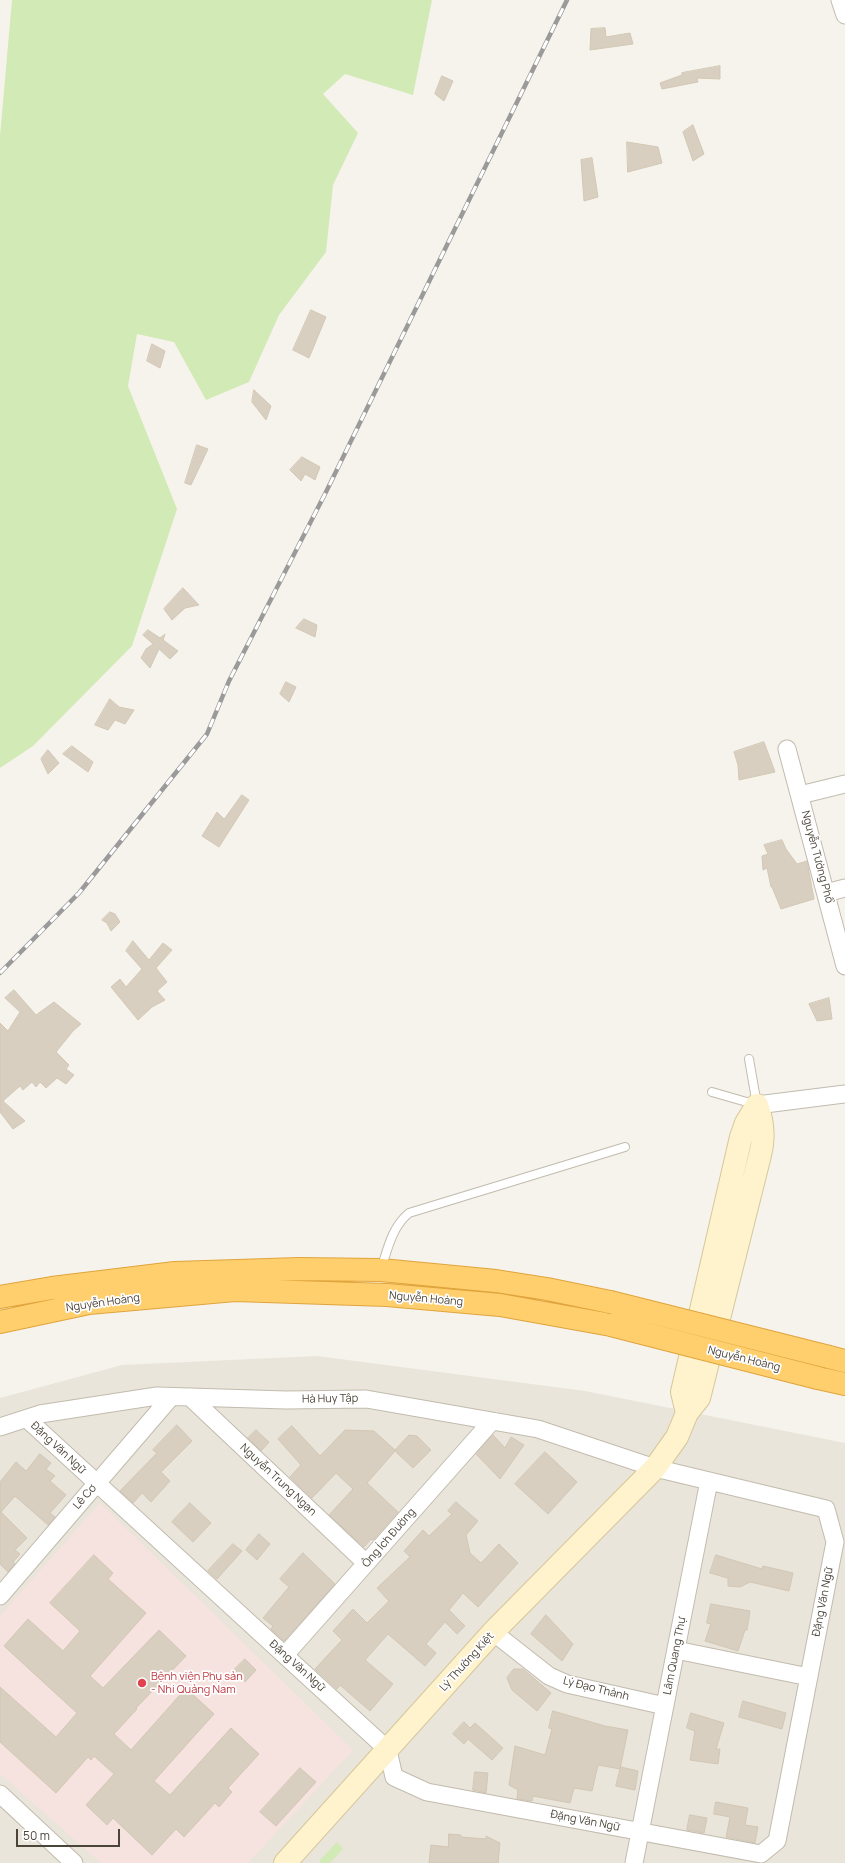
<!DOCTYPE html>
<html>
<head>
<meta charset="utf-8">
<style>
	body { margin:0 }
	#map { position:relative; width:845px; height:1863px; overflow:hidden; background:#f6f3ec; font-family:Manrope,sans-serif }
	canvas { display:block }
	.scale { position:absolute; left:16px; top:1829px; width:104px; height:18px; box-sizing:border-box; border:2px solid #4b4439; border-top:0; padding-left:5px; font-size:12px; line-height:14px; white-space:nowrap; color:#4b4439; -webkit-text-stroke:3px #fff; paint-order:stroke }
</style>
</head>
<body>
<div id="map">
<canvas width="845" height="1863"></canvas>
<div class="scale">50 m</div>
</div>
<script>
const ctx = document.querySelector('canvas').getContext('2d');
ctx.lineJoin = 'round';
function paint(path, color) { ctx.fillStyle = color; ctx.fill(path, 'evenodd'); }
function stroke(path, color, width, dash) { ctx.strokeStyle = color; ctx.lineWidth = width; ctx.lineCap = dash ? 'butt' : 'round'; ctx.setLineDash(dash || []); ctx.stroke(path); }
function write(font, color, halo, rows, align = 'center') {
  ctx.font = font + ' Manrope,sans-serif'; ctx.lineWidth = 3.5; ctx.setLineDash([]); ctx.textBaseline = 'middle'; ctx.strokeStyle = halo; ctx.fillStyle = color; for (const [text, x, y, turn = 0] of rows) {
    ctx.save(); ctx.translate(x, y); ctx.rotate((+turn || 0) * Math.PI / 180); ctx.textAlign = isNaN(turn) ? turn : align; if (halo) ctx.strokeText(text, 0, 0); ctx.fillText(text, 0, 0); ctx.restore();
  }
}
paint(new Path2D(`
	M317,1356L585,1391L845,1443V1863H0V1398L122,1365Z`), '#eae5da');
paint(new Path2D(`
	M100,1503L353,1750L248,1863H101L0,1774V1616Z`), '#f6e3e0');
paint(new Path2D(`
	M12,0H432L413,95L345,74L323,94L358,133L333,185L326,252L279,315L249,382L206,400L174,342L137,334L128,386L177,509L132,646L33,746L0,768V136Z
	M337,1842L343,1849L330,1863H320V1860Z`), '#d2eab5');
const building = new Path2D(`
	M605,28L606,37L630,33L633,44L590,50L591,29Z
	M720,66V79L697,78L698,82L662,89L660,83L682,75V73Z
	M442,76L453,81L444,101L435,94Z
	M693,125L704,154L693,161L683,132Z
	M627,142L658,147L662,163L628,172Z
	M592,158L598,197L584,201L581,160Z
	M311,310L326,317L309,358L293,350Z
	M152,344L165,351L160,368L147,361Z
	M254,390L271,406L266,420L252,402Z
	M197,445L208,449L191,485L185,483Z
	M302,457L320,467L315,480L305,474L301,481L290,470Z
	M183,588L199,605L185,608L172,620L164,609Z
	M304,619L317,625L315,637L296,628Z
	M148,630L160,638L165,634L163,640L178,651L170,659L159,649L150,668L141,658L146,649L153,644L143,635Z
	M286,682L296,687L289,702L280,694Z
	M110,699L119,707L134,710L125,724L115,720L108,730L95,725Z
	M764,742L775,772L739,780L738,765L734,752Z
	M72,746L93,762L88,772L63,754Z
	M48,750L59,763L48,774L41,759Z
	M242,795L249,800L219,847L202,836L217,812L224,819Z
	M782,840L786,849L797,864L807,861L814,899L781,909L772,887H771L767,868L763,870L762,856L768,854L764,845Z
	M110,912L115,914L120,922L111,931L107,923L102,920Z
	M133,941L149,960L163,943L172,950L156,968L167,982L157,991L165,1000L152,1007L138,1020L111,987L120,979L126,987L142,969L126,951Z
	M14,990L36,1015L54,1002L81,1024L73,1031L56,1052L69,1065L66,1069L74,1075L66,1084L57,1078L46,1088L40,1082L36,1087L32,1082L23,1090L20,1086L3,1101L25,1121L13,1129L0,1112V1023L8,1031L20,1012L5,998Z
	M829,998L832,1019L817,1021L809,1004Z
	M177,1425L192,1441L161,1472L170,1481L151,1502L142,1493L133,1503L120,1491L157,1453L153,1450Z
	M292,1426L320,1456L345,1430L374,1431L395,1450L409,1435L417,1436L431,1450L413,1468L395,1451L367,1483L398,1512L373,1540L371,1539L364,1547L329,1515L353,1489L336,1473L312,1498L290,1477L301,1465L278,1439Z
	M256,1430L269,1442L261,1451L248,1438Z
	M493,1435L505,1448L511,1437L524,1445L500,1479L476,1454Z
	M545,1452L577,1482L548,1514L515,1484Z
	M40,1454L51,1463L46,1469L55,1476L50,1481L66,1495L50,1513L55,1517L48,1525L15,1496L1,1512L27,1538L15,1550L20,1554L13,1562L15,1564L8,1572L0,1564V1482L16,1462L26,1471Z
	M456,1502L478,1521L466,1535L470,1553L481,1563L499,1544L518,1563L478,1607L463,1593L449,1610L465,1626L457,1634L445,1622L426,1644L436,1653L425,1666L388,1634L365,1660L393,1684L370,1711L340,1685L337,1689L315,1669L342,1640L333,1631L353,1609L367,1623L389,1601L377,1588L410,1557L404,1551L423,1530L429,1536L452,1514L448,1511Z
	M190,1503L211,1523L193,1542L172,1522Z
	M259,1534L270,1544L257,1560L246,1550Z
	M233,1544L242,1551L217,1579L208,1571Z
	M303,1553L335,1584L284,1641L271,1629L273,1626L263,1618L289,1587L280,1579Z
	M94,1555L113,1573L108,1579L146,1613L90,1676L103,1688L159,1630L186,1656L136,1708L137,1709L114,1734L131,1750L186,1688L214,1714L154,1781L170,1795L231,1728L259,1754L228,1788L232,1792L219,1807L215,1803L184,1837L176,1829L152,1855L113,1818L107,1825L86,1805L114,1774L94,1756L91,1760L88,1757L56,1793L0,1742V1687L56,1737L77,1713L4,1646L28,1619L63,1651L80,1631L50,1603Z
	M716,1555L762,1569L763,1566L793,1573L789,1591L750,1582L740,1587L728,1586V1578L710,1573Z
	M711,1604L750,1611L747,1630H745L738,1651L705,1641L711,1624L707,1623Z
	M546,1615L573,1644L562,1661L531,1634Z
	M245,1659L256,1670L245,1682L233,1671Z
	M514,1669H523L551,1693L537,1711L512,1690L507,1678Z
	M743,1701L786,1713L782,1729L739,1717Z
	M553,1711L605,1726L628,1730L620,1769L598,1765L592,1791L574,1788L570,1803L533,1796L532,1801L517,1799L518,1790L509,1785L515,1746L545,1755L552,1729L549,1728Z
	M691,1713L724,1723L716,1749H720L718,1764L690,1760L695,1731L687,1728Z
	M464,1722L470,1728L475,1723L503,1748L492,1760L468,1739L464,1744L453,1734Z
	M621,1767L638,1771L635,1790L616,1786Z
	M300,1768L316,1782L276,1826L260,1812Z
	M475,1772L488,1773L486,1793L473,1790Z
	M716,1802L748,1808L745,1825L758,1827L755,1843L726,1837L730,1817L714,1814Z
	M690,1815L707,1818L704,1833L687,1830Z
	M449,1834L461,1835V1837L486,1839V1836L500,1843L498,1863H429L431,1845L448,1847Z`);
paint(building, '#d8cfc1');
stroke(building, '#d3c7b4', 1);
const lane = new Path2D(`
	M712,1092L757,1105L749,1059
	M381,1269C388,1248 392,1227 409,1213L625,1147`);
const street = new Path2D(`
	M840,0L845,15
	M787,749L845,966
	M800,795L845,784
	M826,893L845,888
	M757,1105L845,1094
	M190,1397L366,1563
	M0,1427L40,1414L157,1396L286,1400L366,1399L538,1429L655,1468L826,1509L835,1542L777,1841L761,1854L427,1792L394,1777L388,1750L27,1419
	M0,1596L171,1397
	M493,1632L549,1676L567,1684L665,1706
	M676,1650L809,1677
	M285,1655L492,1421
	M0,1794L74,1863
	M634,1863L709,1481`);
const secondary = new Path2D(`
	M687,1413L682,1392L741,1137L746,1123L757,1105
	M285,1863L493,1632L655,1468L677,1437L687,1413L699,1398L760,1155C765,1137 763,1122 757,1105`);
const highway = new Path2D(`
	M0,1297L52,1288L175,1273L299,1269L381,1270L496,1281L547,1289L610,1302
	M0,1322L89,1303L235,1290L387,1295L500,1305L611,1325
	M829,1357L845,1361
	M818,1378L845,1384`);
stroke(lane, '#c2bbae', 10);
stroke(street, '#c2bbae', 19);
stroke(secondary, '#d6c79b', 24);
stroke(highway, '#e0a43c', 24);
stroke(lane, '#fff', 8);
stroke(street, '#fff', 17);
stroke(secondary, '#fff3cd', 22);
stroke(highway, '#ffcf6e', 22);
const rail = new Path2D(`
	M0,973L79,893L207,734L229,681L326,492L567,0`);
stroke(rail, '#9a9a9a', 4.5);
stroke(rail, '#fff', 3, [9]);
const highwayBridge = new Path2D(`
	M610,1302L829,1357
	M611,1325L818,1378`);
stroke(highwayBridge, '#e0a43c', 24, []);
stroke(highwayBridge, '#ffcf6e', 22);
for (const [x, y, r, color] of [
	[142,1683,5,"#e0444e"]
]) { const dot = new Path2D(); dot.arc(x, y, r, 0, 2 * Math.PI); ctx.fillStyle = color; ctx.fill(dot); stroke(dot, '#fff', 1.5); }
write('11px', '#4b4439', '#fff', [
	["Nguyễn Tường Phổ",817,857,75],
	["Nguyễn Hoàng",426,1299,5],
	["Nguyễn Hoàng",103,1303,-8],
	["Nguyễn Hoàng",744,1359,14],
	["Hà Huy Tập",330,1399,-1],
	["Đặng Văn Ngữ",58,1448,43],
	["Nguyễn Trung Ngạn",278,1480,43],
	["Lê Cơ",85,1497,-49],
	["Ông Ích Đường",389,1538,-49],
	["Đặng Văn Ngữ",823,1602,-79],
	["Lâm Quang Thự",675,1656,-79],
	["Lý Thường Kiệt",467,1662,-48],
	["Đặng Văn Ngữ",297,1666,42],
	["Lý Đạo Thành",596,1689,14],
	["Đặng Văn Ngữ",585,1821,11]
]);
write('11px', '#be3a42', '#fff', [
	["Bệnh viện Phụ sản",151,1677],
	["- Nhi Quảng Nam",151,1690]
], 'left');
</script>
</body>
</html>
